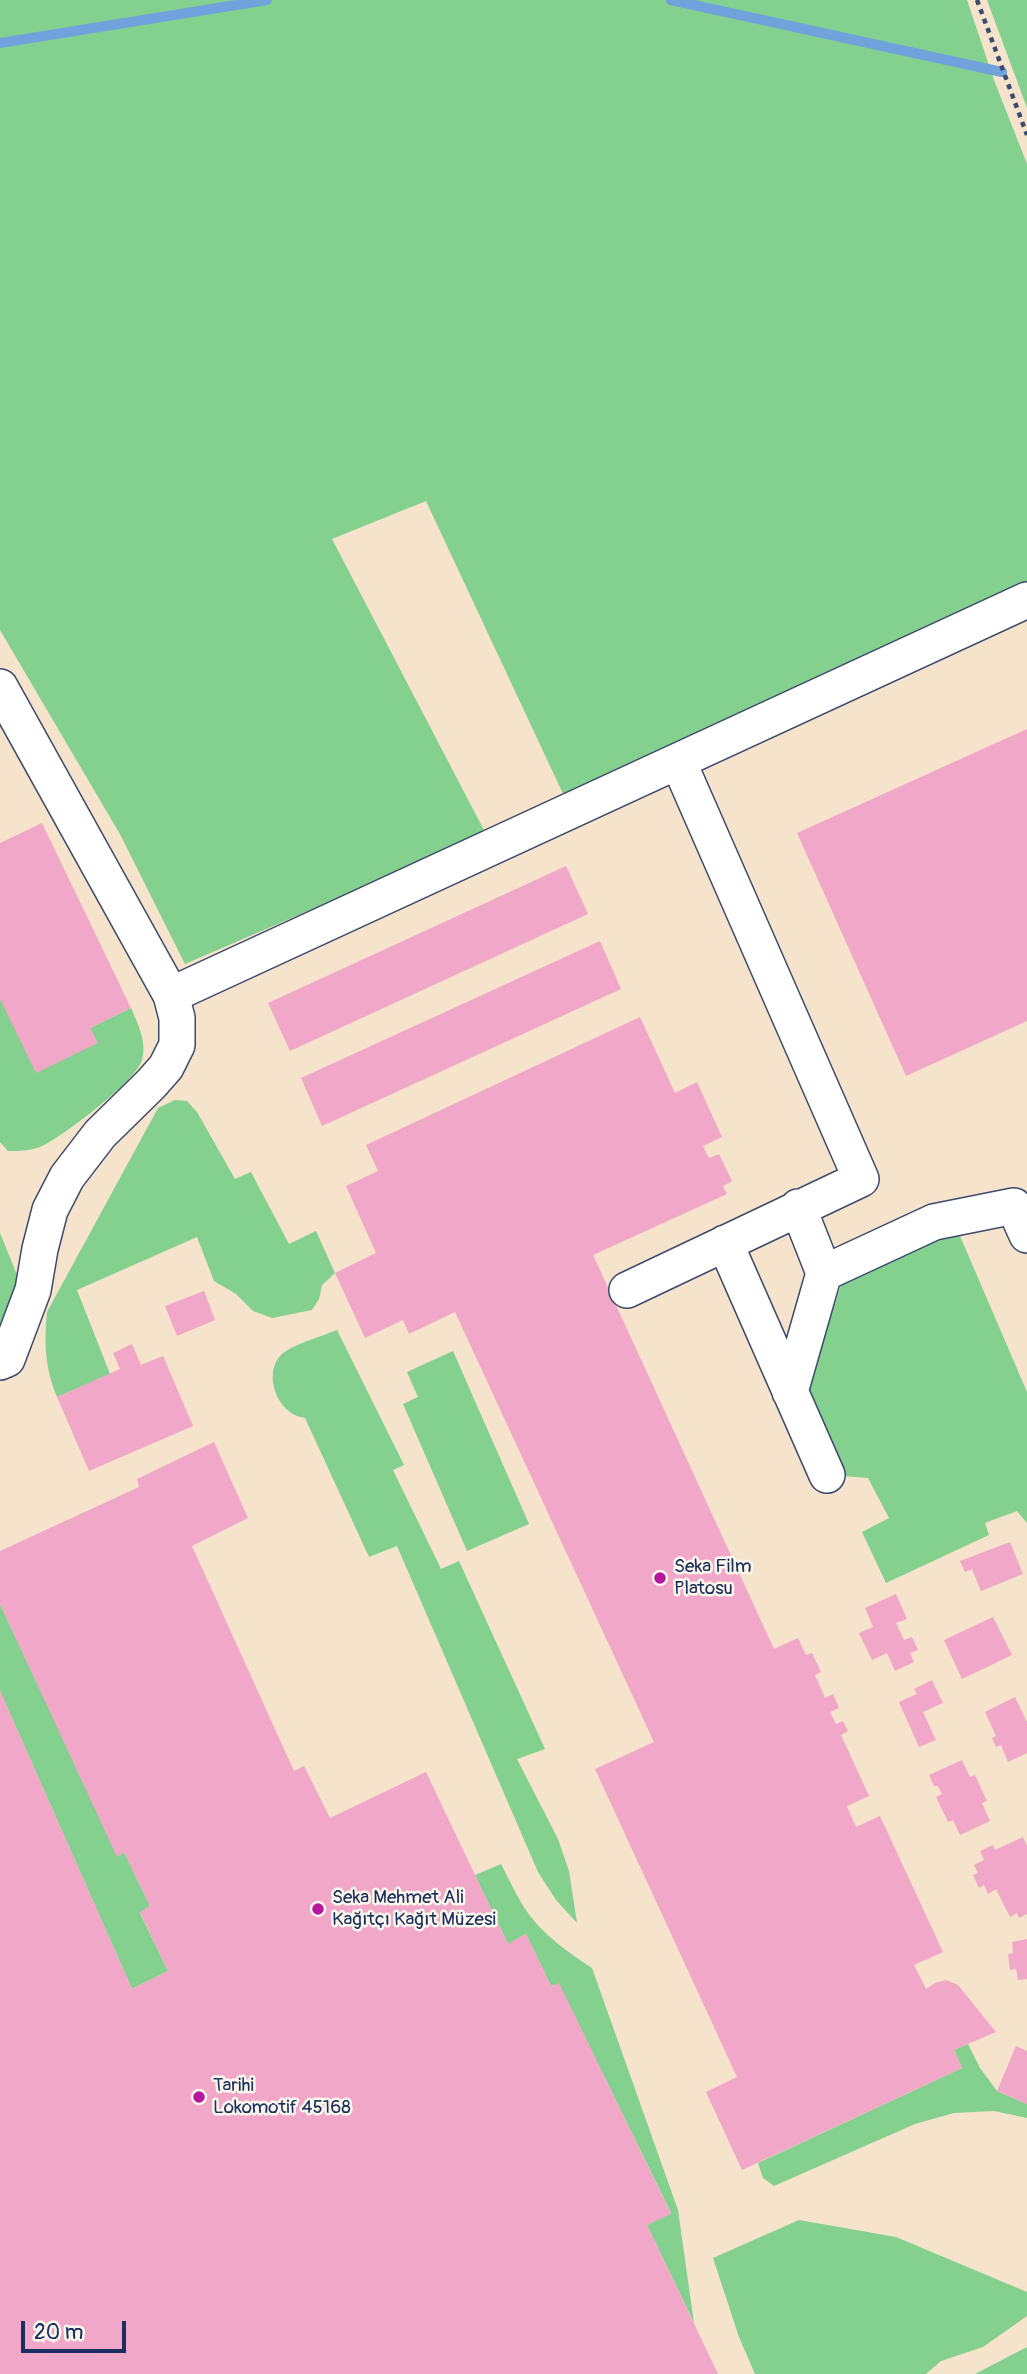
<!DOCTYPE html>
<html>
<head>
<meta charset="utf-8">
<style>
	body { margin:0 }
	#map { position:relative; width:1027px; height:2374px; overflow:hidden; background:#f6e3cb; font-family:Pangolin,sans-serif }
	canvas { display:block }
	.scale { position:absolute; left:21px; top:2321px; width:105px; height:32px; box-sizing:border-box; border:4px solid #1b2f5e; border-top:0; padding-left:9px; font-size:21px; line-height:24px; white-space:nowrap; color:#1b2f5e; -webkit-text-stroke:5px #fbf7ec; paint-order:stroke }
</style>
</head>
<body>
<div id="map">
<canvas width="1027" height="2374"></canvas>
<div class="scale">20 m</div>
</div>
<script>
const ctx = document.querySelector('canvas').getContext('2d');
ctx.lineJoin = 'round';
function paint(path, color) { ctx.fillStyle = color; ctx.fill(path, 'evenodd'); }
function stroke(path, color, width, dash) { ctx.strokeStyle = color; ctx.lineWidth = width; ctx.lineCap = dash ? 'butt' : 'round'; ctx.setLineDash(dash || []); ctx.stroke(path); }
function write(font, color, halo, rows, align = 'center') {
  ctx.font = font + ' Pangolin,sans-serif'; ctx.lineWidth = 5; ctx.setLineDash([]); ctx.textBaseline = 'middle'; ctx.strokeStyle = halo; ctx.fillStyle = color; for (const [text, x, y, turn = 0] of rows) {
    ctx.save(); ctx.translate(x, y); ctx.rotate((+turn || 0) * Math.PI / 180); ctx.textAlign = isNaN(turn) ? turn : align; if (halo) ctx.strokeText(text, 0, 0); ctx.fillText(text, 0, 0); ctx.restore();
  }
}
paint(new Path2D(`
	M0,0H967L994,80L1027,164V582L688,736L565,798L426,501L332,539L486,834L185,964L121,836L0,630Z
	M987,0H1027V108Z
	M0,999L97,1042L90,1028L131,1008C138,1024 147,1042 142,1060C137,1080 60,1139 40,1147C29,1151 19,1151 8,1151L0,1142Z
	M175,1100L187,1101L197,1112L235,1179L251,1172L289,1244L316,1231L335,1273L322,1285L319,1299L312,1310L272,1318L253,1311L236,1294L214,1281L197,1237L77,1290L110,1374L57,1397C45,1368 44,1343 47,1312L158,1108Z
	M957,1229L1027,1392V1523L1017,1511L985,1523L989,1535L886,1583L862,1532L889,1518L868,1478L842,1476L806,1393L842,1282Z
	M0,1233L17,1275L18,1305L0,1334Z
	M337,1330L404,1465L393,1470L441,1569L459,1561L545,1749L517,1759L558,1839L569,1871L577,1923L556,1900L538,1872L397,1546L369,1557L305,1418C300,1417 293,1415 290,1412C272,1399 264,1365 286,1351C301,1342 320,1337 337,1330Z
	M453,1351L529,1524L467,1551L403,1404L418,1397L407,1372Z
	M0,1604L118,1856L124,1852L150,1906L140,1913L168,1971L132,1989L0,1691Z
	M501,1864C508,1877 514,1891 522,1904C538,1931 566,1951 592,1968L678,2210L694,2323L647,2225L671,2213L559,1984L551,1986L526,1934L508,1944L475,1875Z
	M968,2044L980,2068L997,2091L1027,2104V2118L994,2111L954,2113L915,2124L774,2186L763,2178L758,2163L962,2068L954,2050Z
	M799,2220L896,2237L1027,2292V2316L983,2347L941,2361L926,2374H755L739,2337L713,2258Z
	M1027,2347V2374H975L1025,2348Z`), '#83d08f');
stroke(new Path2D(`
	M671,0L1002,72
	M0,43L267,0`), '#70a3dc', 10);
paint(new Path2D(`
	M1027,729V1021L906,1076L797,833Z
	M42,823L131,1008L90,1028L98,1043L36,1073L0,999V843Z
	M566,866L588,914L290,1051L268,1003Z
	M600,941L621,989L322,1126L301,1078Z
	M640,1017L675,1093L697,1082L722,1137L703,1146L709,1158L719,1154L732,1181L723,1186L727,1194L593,1255L774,1649L798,1638L806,1655L812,1653L821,1672L815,1675L825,1698L833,1694L839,1708L830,1712L836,1724L843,1721L848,1731L841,1735L869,1796L847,1806L856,1827L880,1816L943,1952L914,1965L926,1989L935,1983L946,1980L958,1985L996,2032L954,2050L962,2068L742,2170L706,2092L737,2077L595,1769L654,1742L455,1312L409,1334L403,1320L365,1338L335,1273L376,1253L346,1186L378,1171L366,1145Z
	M204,1291L215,1320L177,1336L165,1306Z
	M132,1344L141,1365L163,1356L193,1426L89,1471L57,1397L120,1369L113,1353Z
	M214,1442L248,1518L192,1546L294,1771L304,1766L330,1818L426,1772L508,1944L526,1934L551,1986L559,1983L671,2214L647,2225L718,2374H0V1691L132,1989L168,1971L140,1912L150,1906L124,1852L117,1857L0,1604V1551L139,1487L137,1479Z
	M1010,1542L1023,1574L981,1591L972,1569L965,1572L960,1561Z
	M896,1594L907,1619L896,1623L904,1640L912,1637L918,1650L910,1653L914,1662L895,1671L887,1653L872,1660L859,1633L873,1627L865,1608Z
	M993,1617L1012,1655L962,1679L944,1640Z
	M932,1680L943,1703L923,1712L936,1740L919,1747L899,1702L917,1694L914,1689Z
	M1015,1697L1027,1722V1753L1008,1762L1001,1745L996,1747L992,1738L996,1736L985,1712Z
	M962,1760L970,1777L975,1775L987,1801L982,1803L990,1821L960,1835L953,1820L948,1822L936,1797L942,1794L938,1786H934L929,1775Z
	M1023,1837L1027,1846V1914L1019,1918L1017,1913L1010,1917L996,1889L988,1894L984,1885L979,1888L973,1875L978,1873L974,1865L984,1860L980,1851L993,1845L995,1850Z
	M1027,1939V1979L1018,1980L1016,1969L1010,1970L1008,1954L1013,1953L1012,1942Z
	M1016,2046L1027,2051V2104L997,2091Z`), '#f1a7c7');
const minor = new Path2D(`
	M0,687L171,995L177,1018V1045L166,1067L151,1084L100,1134L67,1177L50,1210L40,1249L33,1290L7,1359L0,1362
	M171,995L1027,600
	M725,1243L827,1475
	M824,1273L934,1222L1014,1206L1027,1235
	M627,1290L861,1179L678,761
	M790,1392L824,1273L798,1207`);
stroke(minor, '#3c4a6e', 38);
stroke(new Path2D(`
	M977,0L1027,135`), '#3c4a6e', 4.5, [5, 5]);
stroke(minor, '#fff', 35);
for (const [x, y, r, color] of [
	[660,1578,7,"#b5179e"],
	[318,1909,7,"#b5179e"],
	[199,2097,7,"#b5179e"]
]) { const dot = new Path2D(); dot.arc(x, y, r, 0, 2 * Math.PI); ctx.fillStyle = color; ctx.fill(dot); stroke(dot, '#fbf7ec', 2.5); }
write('19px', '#1b2f5e', '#fbf7ec', [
	["Seka Film",674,1567],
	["Platosu",674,1589],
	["Seka Mehmet Ali",332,1898],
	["Kağıtçı Kağıt Müzesi",332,1920],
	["Tarihi",213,2086],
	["Lokomotif 45168",213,2108]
], 'left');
</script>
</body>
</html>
